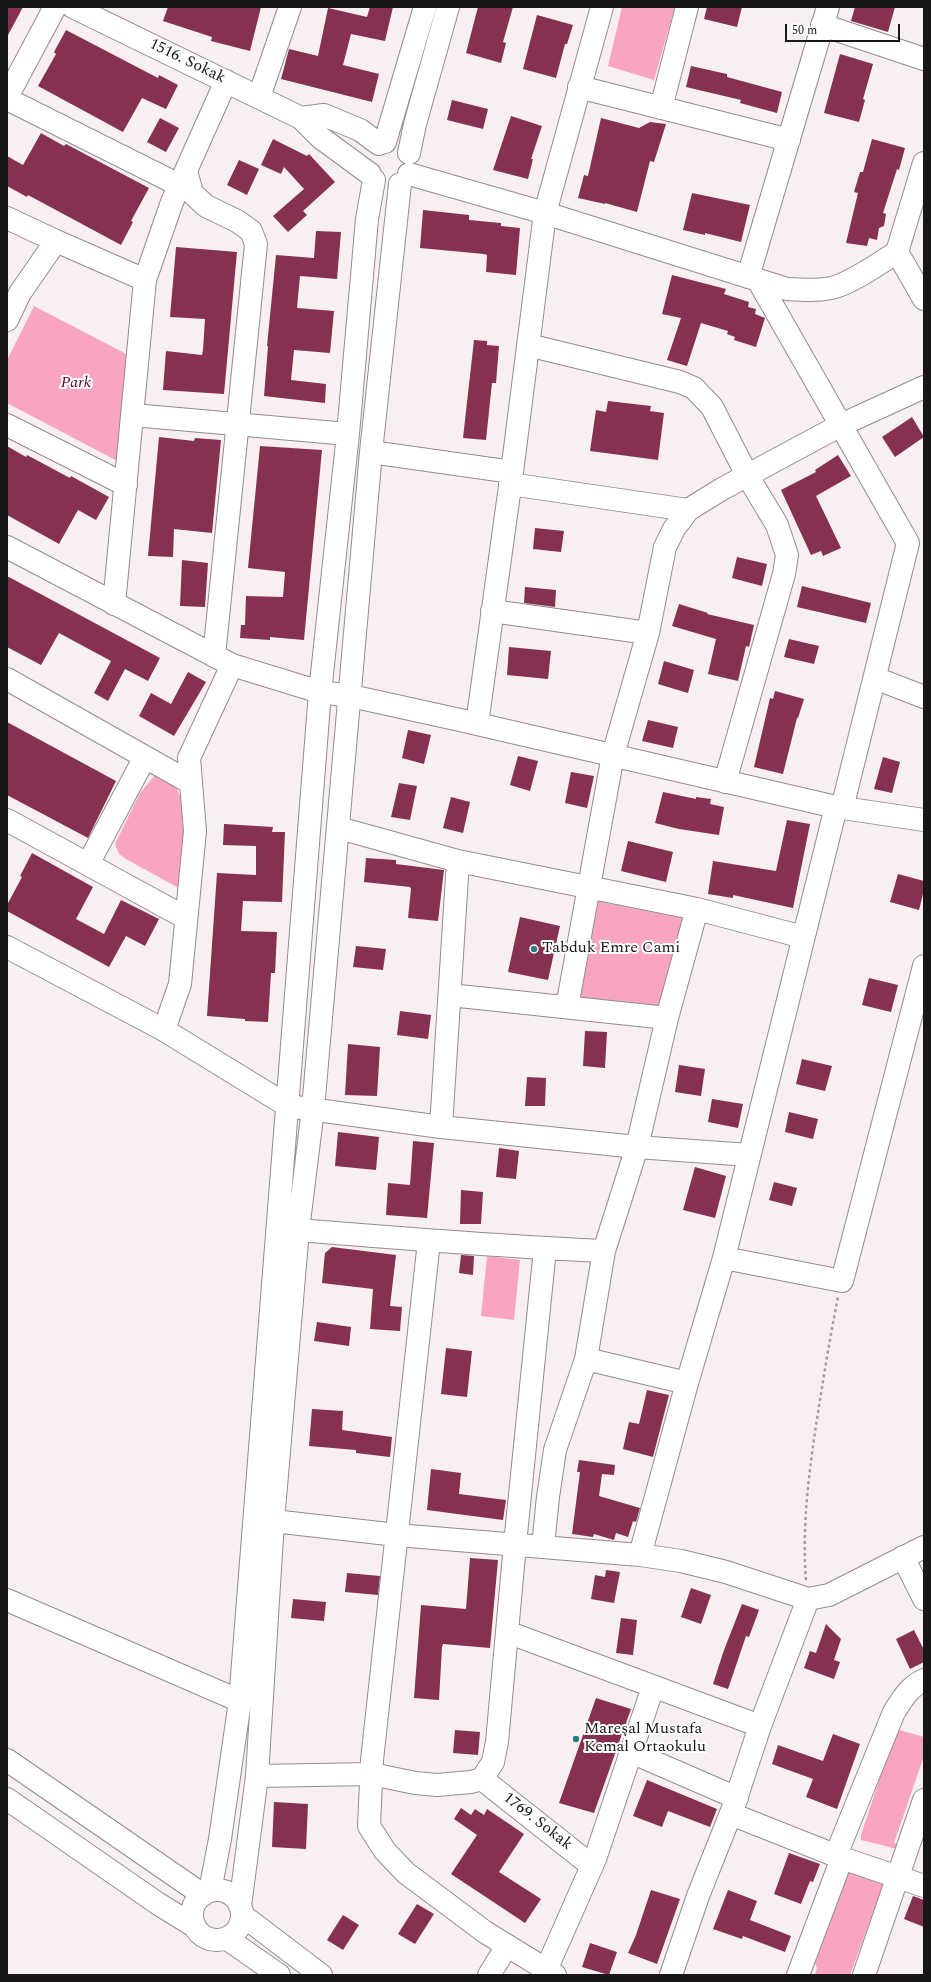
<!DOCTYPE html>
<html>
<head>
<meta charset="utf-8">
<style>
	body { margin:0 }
	#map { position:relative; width:931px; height:1982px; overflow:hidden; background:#f8eff1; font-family:Spectral,serif }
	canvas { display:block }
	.frame { position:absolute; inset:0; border:8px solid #191617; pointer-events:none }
	.scale { position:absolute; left:785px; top:24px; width:115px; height:18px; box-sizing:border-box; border:2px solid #191617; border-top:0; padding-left:5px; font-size:12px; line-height:14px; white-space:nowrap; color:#191617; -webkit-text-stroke:3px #fff; paint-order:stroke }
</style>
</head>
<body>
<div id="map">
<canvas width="931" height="1982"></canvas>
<div class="frame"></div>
<div class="scale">50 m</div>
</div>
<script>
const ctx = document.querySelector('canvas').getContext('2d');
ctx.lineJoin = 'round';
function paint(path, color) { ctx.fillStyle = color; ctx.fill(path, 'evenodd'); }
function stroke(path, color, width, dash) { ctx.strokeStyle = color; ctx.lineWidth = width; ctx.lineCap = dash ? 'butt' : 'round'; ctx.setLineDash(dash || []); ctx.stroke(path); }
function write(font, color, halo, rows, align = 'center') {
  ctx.font = font + ' Spectral,serif'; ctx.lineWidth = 4; ctx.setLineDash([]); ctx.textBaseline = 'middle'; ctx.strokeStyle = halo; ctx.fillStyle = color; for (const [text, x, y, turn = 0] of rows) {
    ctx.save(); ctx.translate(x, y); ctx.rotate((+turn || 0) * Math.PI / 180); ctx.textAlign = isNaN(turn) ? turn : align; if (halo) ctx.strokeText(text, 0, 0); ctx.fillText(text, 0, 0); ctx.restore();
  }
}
paint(new Path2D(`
	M622,7H675L654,80L608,66Z
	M34,306L134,358L123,464L7,403V360Z
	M156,774L171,778L183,801L188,840L181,886L177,887L126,859L119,854L115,844L140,793Z
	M596,901L687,919L661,1009L580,998Z
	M487,1256L520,1260L514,1320L481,1316Z
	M896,1729L924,1737V1756L894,1843L899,1845L897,1849L861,1840V1835Z
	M849,1872H852L879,1880L883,1885L850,1975H815L817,1968L815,1963Z`), '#f9a5bf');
paint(new Path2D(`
	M7,7H23L7,37Z
	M168,7H261L250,51L211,41L212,37L163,21Z
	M370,7H393L385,41L351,34L343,65L379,74L372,102L281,79L289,49L318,56L328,8L367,17Z
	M478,7H513L503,42L506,43L501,63L466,53Z
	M707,7H742L737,27L704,19Z
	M855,7H895L888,32L851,21Z
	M537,15L573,25L567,44H565L556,78L523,69Z
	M66,30L158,78L159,75L178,85L166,109L142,98L123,132L38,86L56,54L54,52Z
	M840,54L873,64L863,99L865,100L859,122L824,113Z
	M691,66L727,74V77L782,92L777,113L740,103L741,100L686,87Z
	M452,100L488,109L483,129L447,120Z
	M511,116L542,126L531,159H533L528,179L493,170Z
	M160,118L179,128L166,152L147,142Z
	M601,118L639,128L650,122L666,124L654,162L650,161L637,212L605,203V204L578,198L584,175L588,176Z
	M41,133L64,146L66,144L149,188L131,221L133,222L121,245L28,195L27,197L7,186V156L23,165Z
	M273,139L307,156L309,154L335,182L303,211L307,215L288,232L273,216L304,189L284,167L281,174L261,165Z
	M872,139L905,148L899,170L897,169L883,213L886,214L884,226L879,228L877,240L869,238L867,246L846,243L858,193L854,192L860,172H863Z
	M239,160L259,169L247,195L227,185Z
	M692,193L750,205L741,242L705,233V235L683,230Z
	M423,210L469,215V220L501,223V226L520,228L516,275L486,272L487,255L484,254L420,248Z
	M316,231L341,232L337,279L300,276L297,308L334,311L330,353L294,350L291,380L326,384L325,403L264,396L268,346H267L276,255L314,258Z
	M176,247L237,252L224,394L163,390L166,351L202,355L203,350L205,319L170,317Z
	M672,275L726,289L724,294L749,302L748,307L756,309L755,314L765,318L756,347L734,340L735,337L727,334L728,331L701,323L687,366L667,360L681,318L662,314Z
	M474,340L487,341V345L499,346L496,383H492L486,440L463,438Z
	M608,401L651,406L650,411L664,413L658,460L590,451L596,410L606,412Z
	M912,417L924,437L895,457L882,437Z
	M159,437L194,441L195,438L221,440L212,533L174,529L173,557L148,556Z
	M7,446L26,457L27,455L70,478L71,476L109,497L96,520L78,510L59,544L7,515Z
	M260,446L322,450L304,640L270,637V640L240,638L241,625H245L246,596L283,597L285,572L248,568Z
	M838,455L851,476L816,496L841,548L823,556L821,551L811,555L781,490L816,472L815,470Z
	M535,528L564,531L561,552L533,549Z
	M737,557L767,564L762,586L732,578Z
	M182,560L208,563L205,607L180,606Z
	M7,576L160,658L148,681L125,669L108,701L94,693L111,661L59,633L41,665L7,647Z
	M802,586L871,603L866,623L797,607Z
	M525,587L556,590L555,607L524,603Z
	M679,604L708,613L707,614L754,625L749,647L746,646L738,681L708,674L716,639L672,626Z
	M789,639L819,646L814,664L784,657Z
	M509,647L551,651L548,679L507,675Z
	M664,661L694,670L688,693L658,684Z
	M188,672L206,682L174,736L139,716L151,693L171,704Z
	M775,691L804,699L798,718H797L783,774L754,767L770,698L773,699Z
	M648,720L678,727L673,748L642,741Z
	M7,722L116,781L88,838L7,795Z
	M408,730L431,735L424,764L402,758Z
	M518,756L538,761L530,791L510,785Z
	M883,757L900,762L892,793L874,789Z
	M571,772L594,776L587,808L565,803Z
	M399,783L417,786L410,820L391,817Z
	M663,792L696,799V797L711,799L710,804L724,807L719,835L679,829L655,823Z
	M451,797L470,802L463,833L443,828Z
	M787,820L810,824L793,908L733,895V898L708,894L713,861L776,871Z
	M224,824L273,827L272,832H285L282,902L243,901L241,931L277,932L275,973H271L268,1022L245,1021V1019L207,1016L217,873L256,875V846L223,845Z
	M628,841L673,852L666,882L621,871Z
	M32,853L93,887L76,919L104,934L121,900L159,919L145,946L126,936L109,967L7,911V905L22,877L20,876Z
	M366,858L396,860V864L444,870L438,921L408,918L411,889L410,887L364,882Z
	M898,874L924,881V890L919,910L890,902Z
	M520,917L560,926L548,980L508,972Z
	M356,946L386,949L383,970L353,967Z
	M869,978L898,985L891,1012L862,1005Z
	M400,1011L431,1015L428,1039L397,1035Z
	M585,1031L607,1032L605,1068L583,1066Z
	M348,1044L380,1047L377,1096L345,1095Z
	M802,1059L832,1066L825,1091L796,1084Z
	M679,1065L705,1069L701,1096L675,1092Z
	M527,1077L546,1078L545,1106H525Z
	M712,1099L743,1104L738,1128L708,1122Z
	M789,1112L818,1119L813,1139L785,1132Z
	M338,1132L379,1137L376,1170L335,1166Z
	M413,1141L434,1143L427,1218L386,1215L388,1183L410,1185Z
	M499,1148L519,1151L516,1179L496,1177Z
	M695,1167L726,1176L715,1218L683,1210Z
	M774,1182L797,1188L792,1206L769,1200Z
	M461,1190L483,1192L481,1224H460Z
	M332,1247L396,1255L390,1306L402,1307L400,1331L370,1329L373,1289L322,1283L325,1253Z
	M461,1255L474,1256L473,1275L459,1273Z
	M317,1322L351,1327L349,1346L314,1341Z
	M446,1348L472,1351L467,1397L441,1394Z
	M647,1390L669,1395L653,1457L623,1449L629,1422L639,1424Z
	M312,1409L343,1411L342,1430L392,1437L390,1457L356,1453V1450L309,1446Z
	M579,1460L615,1465L614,1475L602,1474L599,1496L640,1508L636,1522L633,1521L628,1537L616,1533L614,1540L594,1534L593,1537L572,1534L580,1472H577Z
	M431,1469L461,1473L459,1494L506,1500L503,1520L427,1510Z
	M470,1558L498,1560L490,1648L443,1644L442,1647L439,1700L414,1698L421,1605L466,1609Z
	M606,1570L620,1572L614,1603L591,1599L595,1575L605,1577Z
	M347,1573L380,1576L378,1595L345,1592Z
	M691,1588L711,1595L701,1624L681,1617Z
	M293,1599L326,1602L324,1621L291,1618Z
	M742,1604L759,1610L749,1637L746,1636L728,1689L713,1684L724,1650Z
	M621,1618L637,1620L633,1655L616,1653Z
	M826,1624L841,1639L834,1660L840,1662L834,1679L804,1668L810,1651L816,1653Z
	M914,1630L924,1650V1662L910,1669L896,1639Z
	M596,1698L631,1709L594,1813L559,1803Z
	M455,1730L480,1732L478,1755L453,1753Z
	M833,1734L860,1744L837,1809L806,1797L813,1779L772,1764L778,1745L823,1761Z
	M647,1780L717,1809L710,1827L668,1811L662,1827L633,1816Z
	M274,1802L308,1804L306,1849L272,1847Z
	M461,1808L471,1815L475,1809L484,1815L487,1809L524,1834L499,1872L541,1899L525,1923L451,1874L477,1835L454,1819Z
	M789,1853L820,1864L813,1882L810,1881L801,1904L774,1894Z
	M651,1890L680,1899L657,1964L628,1953L636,1935Z
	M728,1890L757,1901L750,1920L791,1936L785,1952L743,1936L742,1939L713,1929Z
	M913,1896L924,1900V1927L904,1919Z
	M417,1904L434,1914L415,1944L398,1934Z
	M343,1915L359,1925L343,1950L327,1940Z
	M590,1943L617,1952L609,1975L582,1967Z`), '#863151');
const minor = new Path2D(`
	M73,7L301,118L321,138L370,174
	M822,25L924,59
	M579,87L789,140
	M7,97L55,7
	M259,97L290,7
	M7,99L179,185
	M661,108L687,7
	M301,118L324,115L360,130L379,144
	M385,142L425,7
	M409,153L415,124L448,7
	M186,171L192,193L206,206L237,221L251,231L256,244L214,656
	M409,174L545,213L787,289C802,290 816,291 831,288C850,284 880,263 897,252L924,163
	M7,218L56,241L145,280
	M897,252L924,299
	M748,277L828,7
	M758,280L908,543L842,808
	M7,320L20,293L56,241
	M528,345L680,382L694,388L712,407L747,475L777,525L787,555L784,574L725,782
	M133,415L348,434
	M7,425L126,485
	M371,452L512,472
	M510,484L688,510
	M7,547L232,665L320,692L351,696L460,720L836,807L924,820
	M114,604L145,280L172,202L226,81
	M492,611L648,633
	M875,678L924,697
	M7,679L191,783
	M477,724L512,472L545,213L602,7
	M7,820L186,918
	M339,828L458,861L697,909L803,937
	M88,864L145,757
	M7,947L164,1030L288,1106L441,1127L637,1147L749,1155
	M450,995L667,1018
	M567,1007L613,755L648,633L665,547L674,529L688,510L722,489L841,425L924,387
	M164,1030L180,984L195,831L189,758L232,665
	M441,1127L458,861
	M298,1230C400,1238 502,1247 604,1251
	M429,1241L372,1760L369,1826L385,1851L406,1873L485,1932L555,1975
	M724,1258L842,1281L924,966
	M586,1359L687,1383
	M273,1521L397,1535L640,1555L681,1561L726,1572L808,1599L829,1595L924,1547
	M543,1546L548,1497L555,1450L586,1359L604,1251L637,1147L667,1018L697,909
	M640,1555L687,1383L724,1258L836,807
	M903,1557L924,1599
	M7,1600L240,1701
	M507,1632L760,1726
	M631,1752L737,1798
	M7,1760L203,1895
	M257,1776L372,1774L415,1783L437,1785L471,1782L482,1779L493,1762L497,1742L515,1544L545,1249
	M482,1779L592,1866
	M7,1799L157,1903L194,1926
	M731,1814L842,1858L924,1886
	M836,1855L894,1712C903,1698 909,1687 924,1680
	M192 1915a25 25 0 1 1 50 0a25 25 0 1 1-50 0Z
	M210,1891L220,1839L240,1701L320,692L348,434L367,219L374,180
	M240,1906L257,1776L273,1521L298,1230L313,1109L371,452L400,184
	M242,1915L321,1975
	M226,1938L279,1975
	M546,1970L595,1859L653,1687
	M489,1975L507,1946
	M671,1975L698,1896L733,1808L760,1726L808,1599
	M798,1975L842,1858
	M864,1975L924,1800`);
stroke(minor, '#938c8e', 24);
stroke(new Path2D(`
	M806,1580C802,1530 808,1481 815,1432C822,1387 829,1342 838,1297`), '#a49d9e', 2.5, [3, 3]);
stroke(minor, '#fff', 22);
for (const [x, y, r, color] of [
	[534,949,4,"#317883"],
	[576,1739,4,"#317883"]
]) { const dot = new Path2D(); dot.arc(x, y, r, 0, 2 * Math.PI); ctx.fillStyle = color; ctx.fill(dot); stroke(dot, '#fff', 1.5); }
write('16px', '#191617', '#fff', [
	["1516. Sokak",187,62,26],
	["1769. Sokak",537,1822,38]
]);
write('italic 16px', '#5a032d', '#fff', [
	["Park",76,384]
]);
write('16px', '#191617', '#fff', [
	["Tabduk Emre Cami",542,949],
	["Mareşal Mustafa",584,1730],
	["Kemal Ortaokulu",584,1748]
], 'left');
</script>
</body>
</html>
